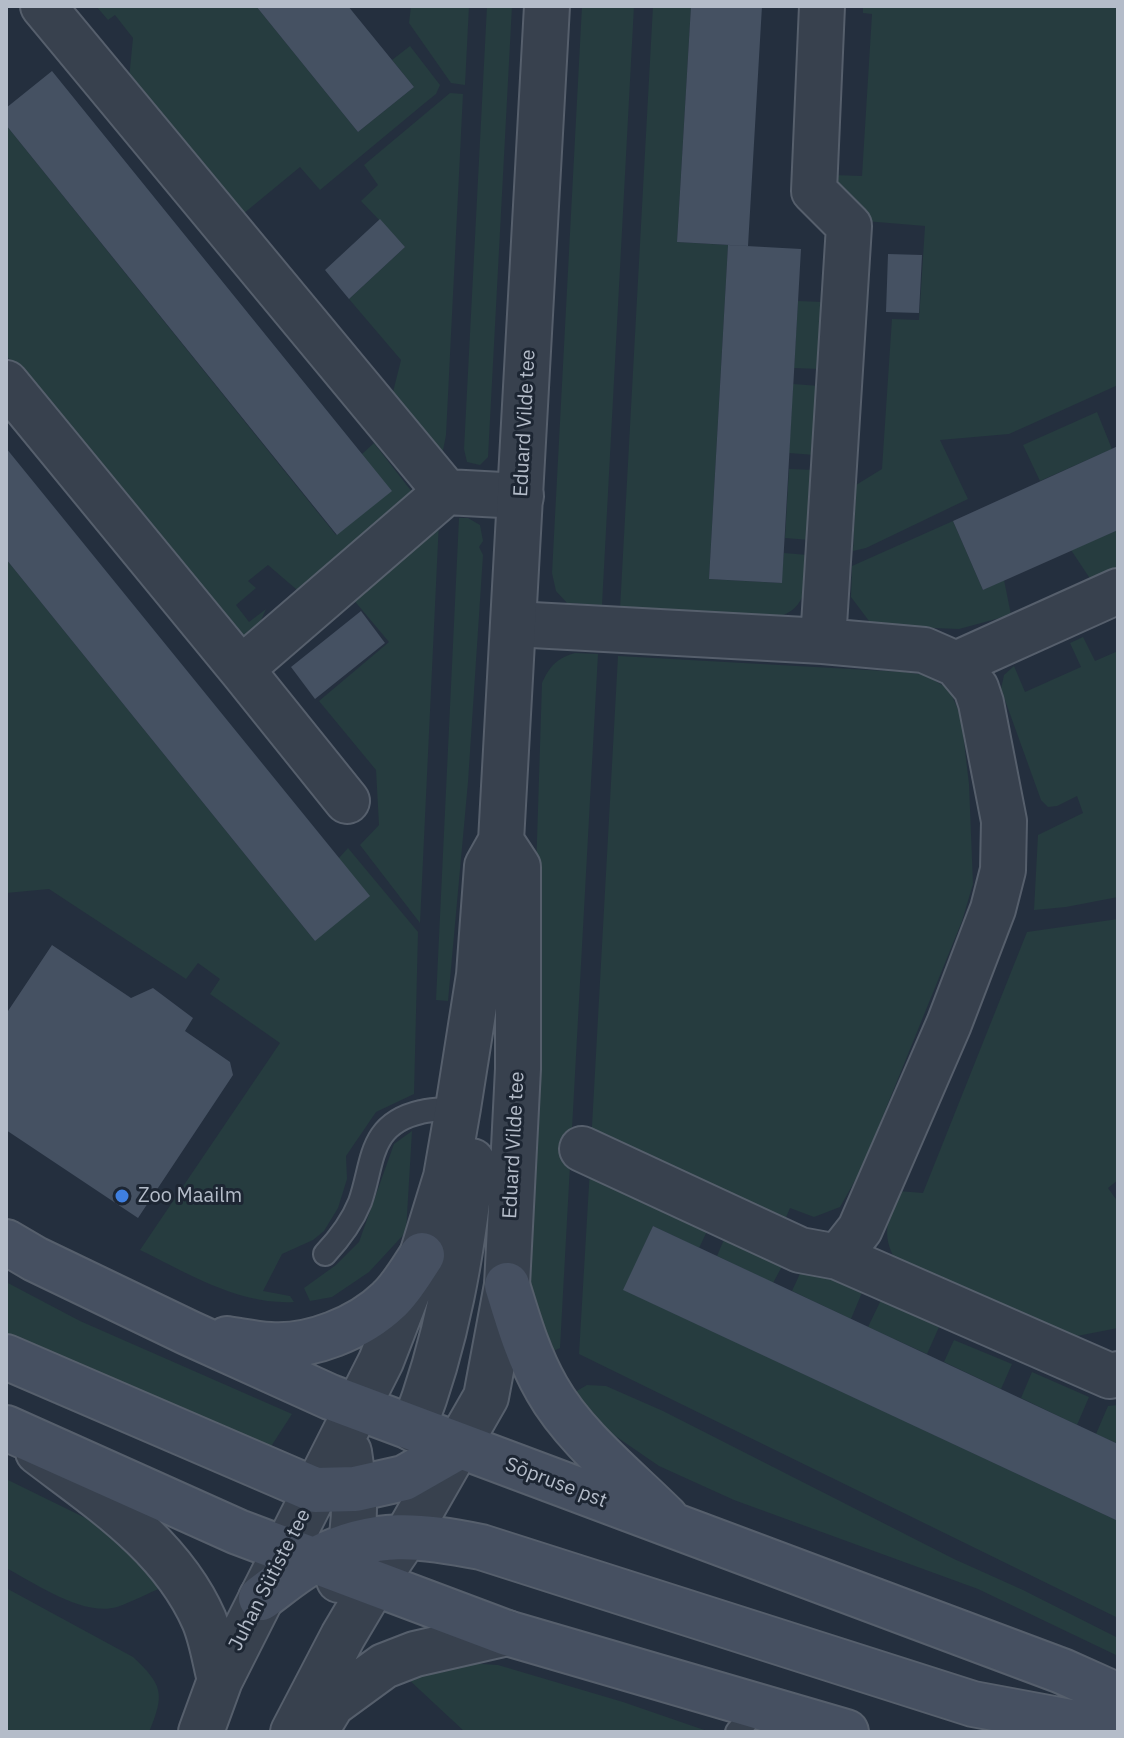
<!DOCTYPE html>
<meta charset="utf-8">
<style>
body{margin:0}
#map{position:relative;width:1124px;height:1738px;overflow:hidden;background:#242f3e;font-family:"IBM Plex Sans",sans-serif}
canvas{display:block}
.frame{position:absolute;inset:0;border:8px solid #b4bcc9;pointer-events:none}
</style>
<div id="map">
<canvas width="1124" height="1738"></canvas>
<div class="frame"></div>
</div>
<script>
const ctx = document.querySelector('canvas').getContext('2d');
ctx.lineJoin = 'round';
function fillPath(path, color) {
  ctx.fillStyle = color;
  ctx.fill(path, 'evenodd');
}
function trace(path, color, width, dash) {
  ctx.strokeStyle = color;
  ctx.lineWidth = width;
  ctx.lineCap = dash ? 'butt' : 'round';
  ctx.setLineDash(dash || []);
  ctx.stroke(path);
}
function drawText(font, color, halo, rows, align = 'center') {
  ctx.font = font + ' "IBM Plex Sans",sans-serif';
  ctx.lineWidth = 6;
  ctx.setLineDash([]);
  ctx.textBaseline = 'middle';
  ctx.strokeStyle = halo;
  ctx.fillStyle = color;
  for (const [text, x, y, turn = 0] of rows) {
    ctx.save();
    ctx.translate(x, y);
    ctx.rotate((+turn || 0) * Math.PI / 180);
    ctx.textAlign = isNaN(turn) ? turn : align;
    if (halo) ctx.strokeText(text, 0, 0);
    ctx.fillText(text, 0, 0);
    ctx.restore();
  }
}
fillPath(new Path2D(`
 M96,6H256L358,132L414,87L392,60L410,46L440,85L436,94L426,102L320,190L300,167L243,214L129,79L133,38L115,15L108,20Z
 M411,6H469L465,85L451,83L409,23Z
 M487,6H512L488,457L480,465L467,462L464,449Z
 M582,6H634L602,605L567,603L556,591L552,573Z
 M653,6H691L677,242L728,245L709,579L781,583L784,553L808,555C807,587 807,613 769,619L620,609Z
 M863,6H1118V385L1009,434L940,440L968,499L866,548L853,551L856,485L882,469L892,319L919,320L925,226L865,221L842,205L833,175L862,176L872,14L863,13Z
 M450,93L463,94L446,435L441,460L391,400L401,360L349,299L405,247L361,201L378,185L364,165Z
 M6,125L336,535L362,454L374,443L419,501L303,595L268,565L248,581L256,588L236,605L249,622L266,609L255,634L244,639L6,355Z
 M798,301L823,302L819,369L794,368Z
 M793,384L820,386L815,455L789,453Z
 M1097,412L1112,449L1040,481L1023,445Z
 M789,469L815,470L810,540L785,538Z
 M459,518H468L480,525L483,541L479,547L483,555L468,782L448,1001L436,1000Z
 M439,521L420,923L360,845L379,825L376,770L319,701L389,642L347,592Z
 M953,521L983,590L1004,580L1011,615L959,629L883,626L869,621L851,597L852,566Z
 M1118,530V568L1091,580L1071,550Z
 M6,559L315,941L339,858L348,848L418,932L414,1094L376,1112L346,1156L347,1179L338,1208L324,1231L313,1240L282,1254L263,1291L290,1296L294,1302C239,1305 189,1274 140,1250L280,1043L210,994L220,979L198,963L186,979L49,889L6,893Z
 M1083,637L1095,661L1118,651V897L1066,907L1034,910L1038,835L1083,813L1077,796L1057,806L1048,807L1041,800L1001,689L1004,675L1014,666L1025,692L1081,667L1070,643Z
 M575,653L598,654L560,1348L551,1352L537,1313L524,1250L542,683C550,666 557,658 575,653Z
 M618,656L904,672L925,675L949,689L961,716L969,784L973,884L962,921L861,1170L840,1207L814,1217L790,1208L781,1229L591,1144Z
 M1118,919V1180L1108,1188L1118,1202V1328L1077,1336L1051,1333L896,1260C880,1236 889,1216 898,1191L923,1193L1027,932Z
 M412,1131L406,1232L369,1272L332,1297L310,1301L304,1288L336,1265L359,1242L394,1144Z
 M590,1168L711,1223L699,1248L653,1226L624,1290L1114,1519L1118,1511V1618L579,1354Z
 M728,1230L787,1257L773,1283L717,1256Z
 M804,1265L863,1290L851,1319L792,1291Z
 M6,1282L80,1321L292,1414L270,1448L6,1336Z
 M881,1300L939,1327L927,1354L868,1327Z
 M954,1340L1012,1364L1001,1389L944,1362Z
 M1032,1372L1089,1397L1077,1425L1021,1398Z
 M587,1385L606,1386L663,1411L954,1559L1023,1590L1118,1638V1656L978,1589L734,1500L659,1466L608,1431L575,1392Z
 M1118,1405V1444L1096,1434L1108,1406Z
 M6,1479L112,1531L163,1587C148,1593 132,1602 117,1607C83,1617 35,1583 6,1568Z
 M6,1588L133,1657C163,1685 165,1694 149,1732H6Z
 M466,1663L498,1665L623,1702L710,1732H465L406,1677Z`), '#263c3f');
fillPath(new Path2D(`
 M256,6H348L414,87L358,132Z
 M691,6H762L748,246L677,242Z
 M52,71L392,491L337,535L6,125V108Z
 M380,219L405,247L349,299L325,270Z
 M728,245L801,249L782,583L709,579Z
 M888,254L922,255L919,313L886,312Z
 M1118,446V530L983,590L953,521Z
 M6,448L370,896L315,941L6,559Z
 M361,611L385,643L315,699L291,667Z
 M52,945L131,998L153,988L193,1018L185,1031L230,1062L233,1075L138,1218L6,1130V1014Z
 M653,1226L1118,1444V1521L623,1290Z`), '#455162');
const service = new Path2D(`
 M325,1254C340,1238 352,1222 360,1202C374,1162 368,1124 421,1112C432,1109 446,1109 458,1108
 M737,1732L758,1708`);
const minor = new Path2D(`
 M43,6L446,492
 M822,6L814,191L849,226L823,641
 M6,383L241,669L446,492L521,496
 M514,624L823,641L924,650L956,664L976,688L981,703L1004,821L1003,870L993,909L949,1024L860,1229L838,1257L1110,1376L1118,1374
 M956,664L1118,591
 M241,669L347,801
 M582,1149L800,1250L838,1257`);
const tertiary = new Path2D(`
 M413,1429C447,1342 462,1253 472,1161
 M38,1452C101,1500 171,1545 204,1620C212,1639 215,1661 220,1680
 M339,1580C358,1539 356,1495 349,1452
 M201,1732L220,1680L381,1361L422,1255L446,1177L458,1108L479,975L487,866L501,841L547,6
 M293,1732L343,1636L375,1582L407,1535L486,1397L507,1285L518,1069V867L501,841
 M315,1732L332,1704L384,1666L415,1654L507,1633`);
const secondary = new Path2D(`
 M6,1242L35,1259L189,1333L330,1397L1062,1671L1118,1696
 M507,1285C518,1321 528,1356 547,1389C574,1437 627,1479 666,1518
 M227,1339C241,1341 255,1344 270,1345C310,1348 360,1328 389,1300C402,1288 412,1270 422,1255
 M6,1357L315,1490L355,1489L404,1478L460,1446
 M6,1428L238,1532L507,1633L846,1732
 M261,1598C279,1585 297,1569 317,1559C375,1529 420,1535 481,1547L973,1704L1118,1731`);
trace(service, '#565f6c', 26);
trace(minor, '#565f6c', 48);
trace(tertiary, '#565f6c', 48);
trace(secondary, '#565f6c', 48);
trace(service, '#38414e', 22);
trace(minor, '#38414e', 44);
trace(tertiary, '#38414e', 44);
trace(secondary, '#465061', 44);
for (const [x, y, r, color] of [
 [122,1196,8,"#3f7fe0"]
]) {
  const dot = new Path2D();
  dot.arc(x, y, r, 0, 2 * Math.PI);
  ctx.fillStyle = color;
  ctx.fill(dot);
  trace(dot, '#1d2633', 3);
}
drawText('20px', '#b4bcc9', '#1d2633', [
 ["Eduard Vilde tee",525,423,-87],
 ["Eduard Vilde tee",514,1145,-87],
 ["Sõpruse pst",556,1483,21],
 ["Juhan Sütiste tee",270,1580,-63]
]);
drawText('20px', '#b4bcc9', '#1d2633', [
 ["Zoo Maailm",138,1196]
], 'left');
</script>
